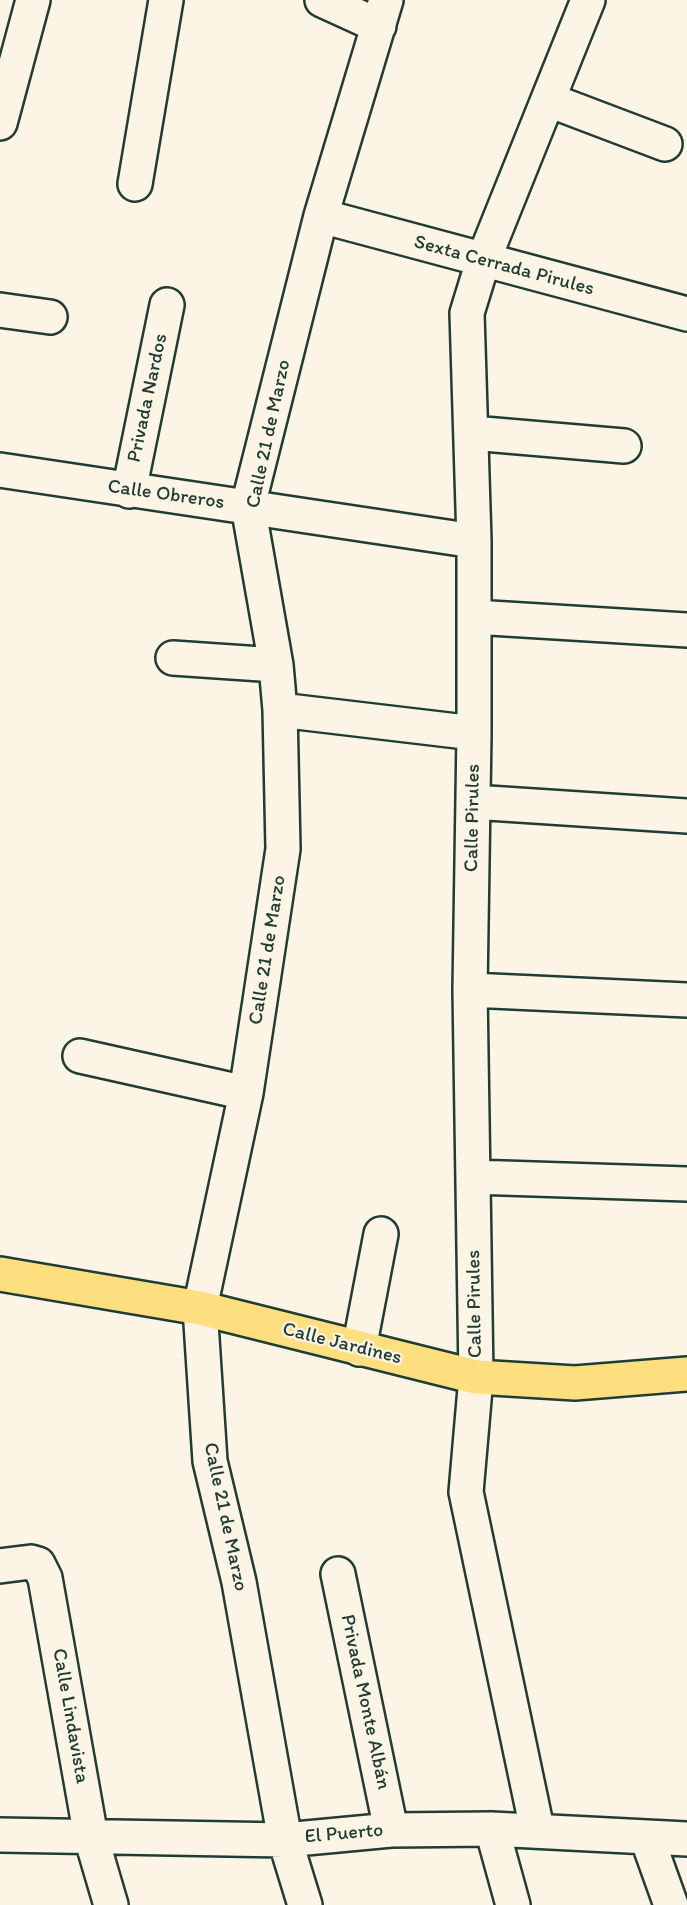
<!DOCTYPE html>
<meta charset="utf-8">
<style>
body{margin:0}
canvas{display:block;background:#fcf5e5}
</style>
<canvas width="687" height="1905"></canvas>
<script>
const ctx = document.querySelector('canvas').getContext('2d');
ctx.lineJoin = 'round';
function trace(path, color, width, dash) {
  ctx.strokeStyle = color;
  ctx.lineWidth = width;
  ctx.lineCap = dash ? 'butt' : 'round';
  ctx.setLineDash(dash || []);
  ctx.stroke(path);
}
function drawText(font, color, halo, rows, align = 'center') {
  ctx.font = font + ' Itim,sans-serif';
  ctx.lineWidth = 4.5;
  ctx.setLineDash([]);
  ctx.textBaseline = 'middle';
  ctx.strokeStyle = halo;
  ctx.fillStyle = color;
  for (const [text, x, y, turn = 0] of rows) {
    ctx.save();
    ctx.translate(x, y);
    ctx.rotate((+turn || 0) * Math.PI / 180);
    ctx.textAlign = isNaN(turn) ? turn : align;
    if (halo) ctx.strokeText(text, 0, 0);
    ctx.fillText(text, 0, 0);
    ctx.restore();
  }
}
const minor = new Path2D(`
 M322,0L379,26
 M549,100L665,144
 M0,123L33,0
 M135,184L166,0
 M321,216L687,314
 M0,310L50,317
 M472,433L624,446
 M0,470L474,541
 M129,491L167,305
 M474,617L687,630
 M173,658L276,665
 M280,710L474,733
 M473,802L687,816
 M470,990L687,1000
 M80,1056L246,1093
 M473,1177L687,1184
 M359,1349L381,1234
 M0,1566L31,1562L38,1564L45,1578L91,1837L111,1905
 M338,1574L391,1830
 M492,1829L513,1905
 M537,1829L466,1492L476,1377L470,990L474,733V541L467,313L483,261L588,0
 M0,1835L285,1840L391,1830L492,1829L687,1839
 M647,1838L671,1905
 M305,1905L285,1840L239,1582L210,1461L200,1308L246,1093L283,849L280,710L276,665L248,506L321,216L386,0`);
const major = new Path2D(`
 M0,1274L200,1308L476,1377L575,1383L687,1374`);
trace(minor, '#1f3d34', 38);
trace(major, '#1f3d34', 38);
trace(minor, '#fcf5e5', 33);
trace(major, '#fedf80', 33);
drawText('20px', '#1f3d34', '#fcf5e5', [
 ["Sexta Cerrada Pirules",504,266,15],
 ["Privada Nardos",148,398,-78],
 ["Calle 21 de Marzo",269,434,-78],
 ["Calle Obreros",166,495,8],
 ["Calle Pirules",473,818,-89],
 ["Calle 21 de Marzo",268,950,-81],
 ["Calle Pirules",475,1304,-91],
 ["Calle Jardines",342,1344,14],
 ["Calle 21 de Marzo",225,1517,78],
 ["Privada Monte Albán",365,1702,78],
 ["Calle Lindavista",70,1716,80],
 ["El Puerto",344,1834,-5]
]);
</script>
